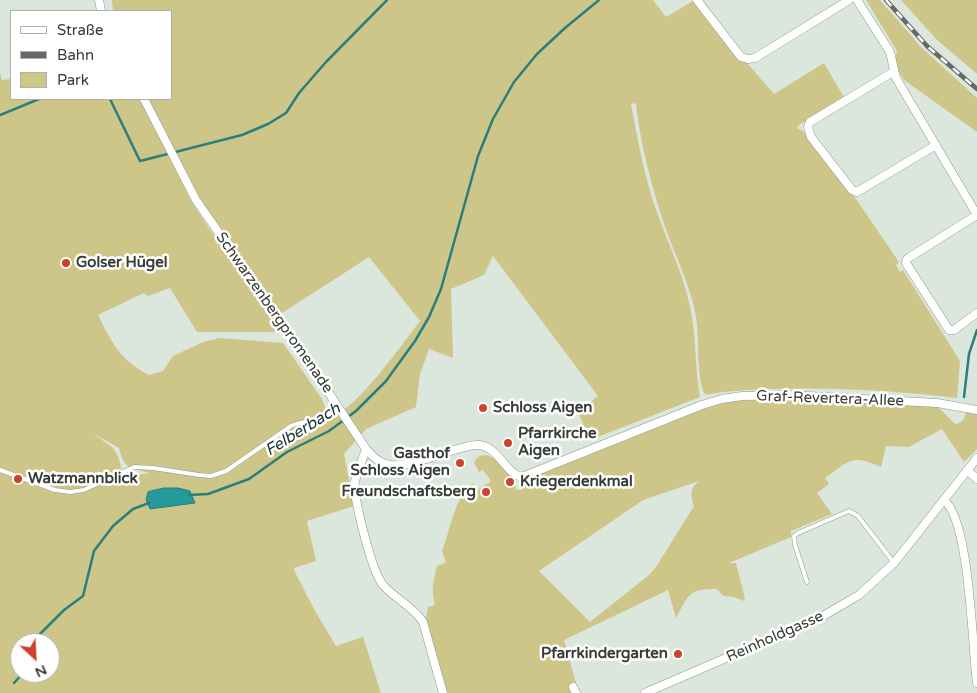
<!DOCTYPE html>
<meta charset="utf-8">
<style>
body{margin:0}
#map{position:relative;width:977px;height:693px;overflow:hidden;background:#dbe7dc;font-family:"Varela Round",sans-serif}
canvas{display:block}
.legend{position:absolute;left:10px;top:10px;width:162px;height:90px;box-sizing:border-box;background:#fff;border:1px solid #afb1af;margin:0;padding:6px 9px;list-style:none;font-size:15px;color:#363b36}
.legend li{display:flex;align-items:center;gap:10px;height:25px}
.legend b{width:25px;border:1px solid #afb1af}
.north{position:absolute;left:10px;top:633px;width:50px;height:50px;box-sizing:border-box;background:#fff;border:1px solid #afb1af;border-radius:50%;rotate:155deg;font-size:14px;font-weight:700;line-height:20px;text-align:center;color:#363b36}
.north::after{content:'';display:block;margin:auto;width:18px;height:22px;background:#ce422b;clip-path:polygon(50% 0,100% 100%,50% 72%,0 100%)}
</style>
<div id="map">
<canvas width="977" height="693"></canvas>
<ul class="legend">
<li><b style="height:6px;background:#fff"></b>Straße</li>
<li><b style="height:6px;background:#646b65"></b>Bahn</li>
<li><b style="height:14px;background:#cec689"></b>Park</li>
</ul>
<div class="north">N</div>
</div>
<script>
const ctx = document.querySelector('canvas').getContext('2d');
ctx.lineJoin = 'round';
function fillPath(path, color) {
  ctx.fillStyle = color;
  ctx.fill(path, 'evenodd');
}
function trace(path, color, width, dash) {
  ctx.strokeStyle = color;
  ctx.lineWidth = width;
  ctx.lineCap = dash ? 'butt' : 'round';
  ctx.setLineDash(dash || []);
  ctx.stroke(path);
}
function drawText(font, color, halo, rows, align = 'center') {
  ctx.font = font + ' "Varela Round",sans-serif';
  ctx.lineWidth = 5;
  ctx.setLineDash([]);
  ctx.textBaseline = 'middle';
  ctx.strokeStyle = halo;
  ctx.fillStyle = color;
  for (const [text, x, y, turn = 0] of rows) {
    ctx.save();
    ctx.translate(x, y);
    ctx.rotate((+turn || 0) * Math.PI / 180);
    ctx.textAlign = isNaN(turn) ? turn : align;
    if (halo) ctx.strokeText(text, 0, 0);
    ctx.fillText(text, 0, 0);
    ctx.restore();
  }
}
fillPath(new Path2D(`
 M112,0H653L666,17L693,1L774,94L824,63L844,97L799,125L797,128L803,131L844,186L856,199L899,262L896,265L900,272L903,270L960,361L957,398C897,391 836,387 776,389C752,390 729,390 706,395L704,393C695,370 701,334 694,307C688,282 677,259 668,235C654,196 640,144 636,103L631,104C638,141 644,177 657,212C667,241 681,269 688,298C697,331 694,364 700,397L590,440L578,412L598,396L493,256L484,275L451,289L453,358L429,349L420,374L416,407L366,429L344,454L354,506L307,521L316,561L294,568V570L315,611L336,646L363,637L381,693H0V73L2,80L11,79V99H171V11H113ZM179,159L200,201L279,315L369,257L420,321C399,348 360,405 330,419L322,399L283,343L220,338L203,342L173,356L163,371L149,375C120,360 112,343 98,315L144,293L148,296L170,288L197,332H283L217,240L191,201L171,161ZM94,434L119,448C125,471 130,467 149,473L124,477L118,456L113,448ZM20,643H50V673H20Z
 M866,0H880L922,48L977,98V132L904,80L896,67L895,58L897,51Z
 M901,0H977V74L936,39Z
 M760,399L894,403L938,407L955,424C962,423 965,420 966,412L977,414V449L964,462L942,429L909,447L886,446L881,467C850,454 851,460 825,478L829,484L817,493L832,514L791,531V537L729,563H736L745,598L743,601L734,597L723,596L717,589C687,589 689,595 676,618L668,590L564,640L578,690L573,693H447L426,619L428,607L435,605C431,588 433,583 437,566L446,563L442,551C451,529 453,500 473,483L478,490L491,481L483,470L479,472L474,463C483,443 504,465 510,476C513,481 514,486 517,490H521L527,478L702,409L724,402ZM699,481C690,488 690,495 694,506L656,567L649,575L590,622L539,571L643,500Z`), '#cec689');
const water = new Path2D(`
 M164,488H178L190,491L195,503L150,509L146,500L148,492Z`);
fillPath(water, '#259a9a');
trace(water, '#2a7e7c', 1);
trace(new Path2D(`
 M110,99L140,161L242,135L268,124L286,113L299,93L326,62L387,0
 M0,115L39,99
 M964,397L969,354L977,330
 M189,495L208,494L249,479L287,452L329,431L356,411L386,381L415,341L429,317L441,289L478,156L493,119L514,82L537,54L565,28L599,0
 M37,643L39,635L64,610L83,596L94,551L113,526L133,509L149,503
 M14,683L23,673`), '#2a7e7c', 2.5);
const lane = new Path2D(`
 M0,470L55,490L70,492L84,490L134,467L153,468L199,475L211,476L226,471L291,426C306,419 327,421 340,410
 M807,582L795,545L794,536L798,533L849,511L858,516L894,563`);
const street = new Path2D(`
 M99,0L101,11
 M697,0L741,57L748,59L755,58L849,0
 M857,0L890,52L896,78L977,215
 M893,72L810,122L808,127L811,137L852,190L857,192L936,145
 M144,99L196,200L291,336L366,449C371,455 376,460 383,463C400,471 436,455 454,450C462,448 471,444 480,445C499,448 505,473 522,477L702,405L722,399L742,396L789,395L937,403L977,410
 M977,215L910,257L907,259L906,263L949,330H954L977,313
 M366,449L356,477L354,487C357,508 371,570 383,585C395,599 413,606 423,622L443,693
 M967,470L977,479
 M944,500C970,521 972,646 977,683
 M573,687L576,693
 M645,693L823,616L859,595L894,563L977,458`);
trace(lane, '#8d988e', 5);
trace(street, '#8d988e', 9);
trace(lane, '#fff', 4);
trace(street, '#fff', 8);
const rail = new Path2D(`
 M886,0L927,46L977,89`);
trace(rail, '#646b65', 4.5);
trace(rail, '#fff', 2.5, [8]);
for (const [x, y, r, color] of [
 [66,263,5,"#ce422b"],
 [483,408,5,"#ce422b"],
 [508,443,5,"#ce422b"],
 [460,463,5,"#ce422b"],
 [18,479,5,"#ce422b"],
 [510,482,5,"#ce422b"],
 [486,492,5,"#ce422b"],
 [678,654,5,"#ce422b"]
]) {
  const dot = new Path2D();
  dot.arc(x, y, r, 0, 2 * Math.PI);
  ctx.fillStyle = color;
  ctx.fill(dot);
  trace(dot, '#fff', 2);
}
drawText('bold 15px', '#363b36', '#fff', [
 ["Golser Hügel",76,263],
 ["Schloss Aigen",493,408],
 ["Pfarrkirche",518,434],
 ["Aigen",518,451],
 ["Gasthof",450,454,"right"],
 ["Schloss Aigen",450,471,"right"],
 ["Watzmannblick",28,479],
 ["Kriegerdenkmal",520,482],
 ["Freundschaftsberg",476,492,"right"],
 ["Pfarrkindergarten",668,654,"right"]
], 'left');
drawText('15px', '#363b36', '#fff', [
 ["Schwarzenbergpromenade",274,313,55],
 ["Graf-Revertera-Allee",830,399,2],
 ["Reinholdgasse",775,637,-24]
]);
drawText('italic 16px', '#172f2f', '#fff', [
 ["Felberbach",303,430,-32]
]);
</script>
